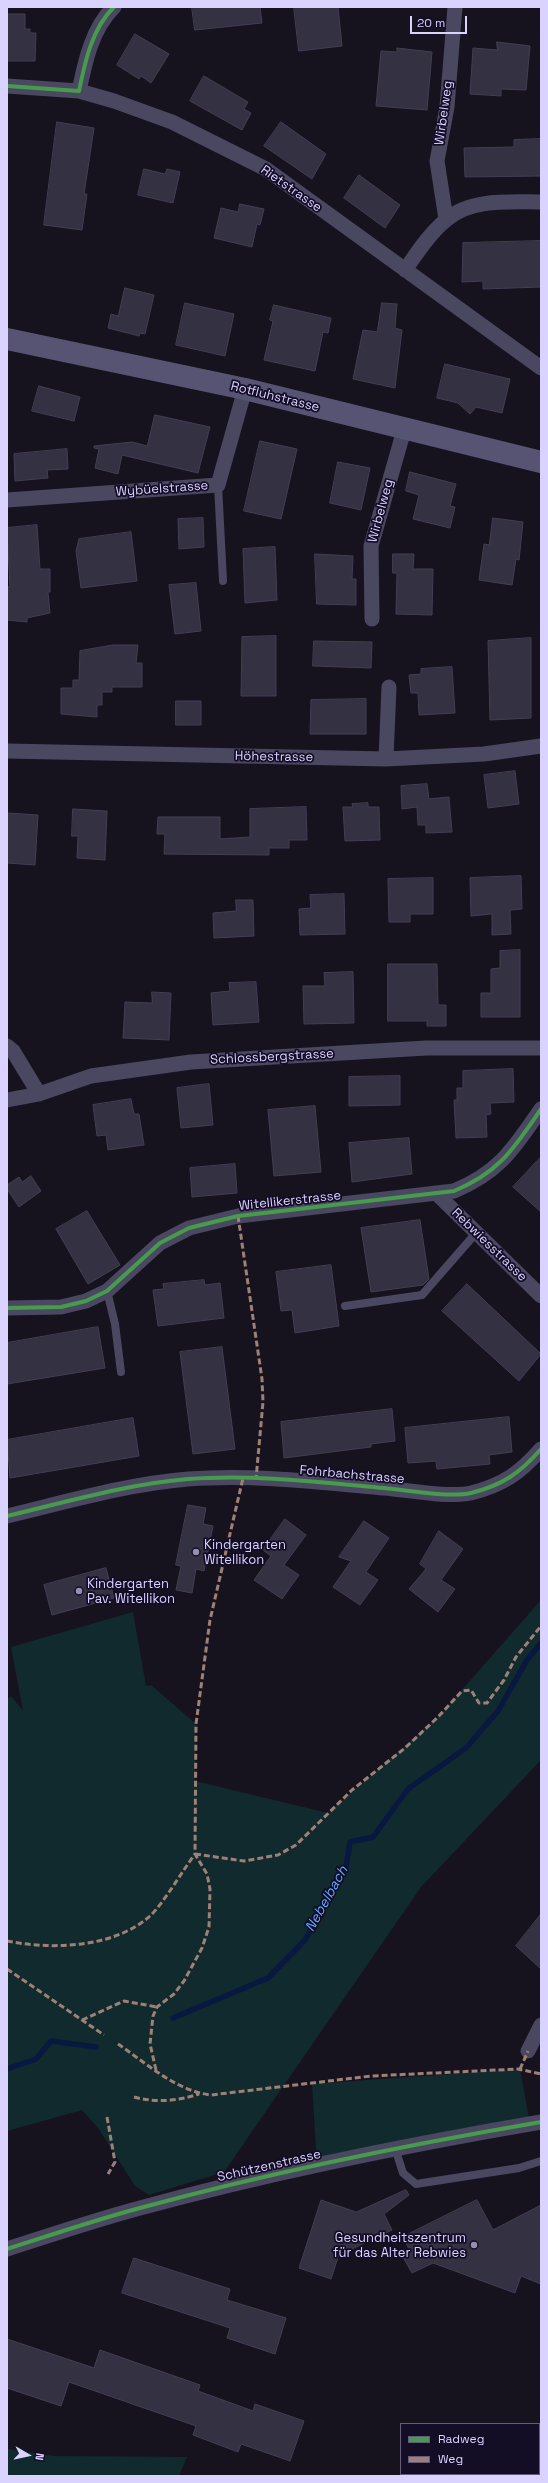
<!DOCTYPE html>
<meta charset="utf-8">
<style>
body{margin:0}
#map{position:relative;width:548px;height:2483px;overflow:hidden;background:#16131f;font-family:"Space Grotesk",sans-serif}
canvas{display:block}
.frame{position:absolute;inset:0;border:8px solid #dad2ff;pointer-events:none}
.legend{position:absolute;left:400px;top:2423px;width:140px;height:52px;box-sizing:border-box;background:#130d25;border:1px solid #635c7c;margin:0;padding:5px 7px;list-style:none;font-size:12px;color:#dad2ff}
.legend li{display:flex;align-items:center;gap:8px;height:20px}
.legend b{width:20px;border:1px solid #635c7c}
.north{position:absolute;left:8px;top:2435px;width:40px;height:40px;-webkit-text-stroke:3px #130d25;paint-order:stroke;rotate:99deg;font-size:11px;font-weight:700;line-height:16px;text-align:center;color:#dad2ff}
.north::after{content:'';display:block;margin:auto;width:14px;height:18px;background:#dad2ff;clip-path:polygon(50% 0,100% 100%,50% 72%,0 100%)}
.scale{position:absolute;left:410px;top:16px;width:57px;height:18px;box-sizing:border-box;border:2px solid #dad2ff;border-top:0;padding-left:5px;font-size:12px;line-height:14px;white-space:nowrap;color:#dad2ff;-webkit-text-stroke:3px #130d25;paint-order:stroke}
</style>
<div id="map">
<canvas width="548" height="2483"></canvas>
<div class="frame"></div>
<ul class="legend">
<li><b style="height:5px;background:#469c4c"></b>Radweg</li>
<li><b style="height:5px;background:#9e8076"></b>Weg</li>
</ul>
<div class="north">N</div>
<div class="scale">20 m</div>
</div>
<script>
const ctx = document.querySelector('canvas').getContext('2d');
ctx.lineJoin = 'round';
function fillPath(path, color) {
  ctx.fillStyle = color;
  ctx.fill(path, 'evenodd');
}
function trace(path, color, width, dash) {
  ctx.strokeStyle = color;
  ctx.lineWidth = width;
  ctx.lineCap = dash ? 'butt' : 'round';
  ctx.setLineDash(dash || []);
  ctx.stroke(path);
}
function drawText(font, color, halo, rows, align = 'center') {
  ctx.font = font + ' "Space Grotesk",sans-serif';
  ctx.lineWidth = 3.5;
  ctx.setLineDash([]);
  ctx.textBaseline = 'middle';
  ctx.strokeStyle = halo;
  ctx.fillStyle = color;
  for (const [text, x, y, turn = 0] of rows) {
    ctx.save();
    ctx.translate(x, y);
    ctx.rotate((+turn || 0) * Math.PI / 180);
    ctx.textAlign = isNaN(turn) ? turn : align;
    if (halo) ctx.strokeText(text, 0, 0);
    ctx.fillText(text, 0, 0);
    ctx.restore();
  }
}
fillPath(new Path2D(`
 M541,1600V1760L421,1887L224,2172L149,2195L135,2186L98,2128L82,2110L7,2131V1698L12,1697L23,1711L11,1647L133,1612L146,1686L151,1685L196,1724L195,1781L328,1813L438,1717Z
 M518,2069H520L530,2124L317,2164L312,2084Z
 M7,2449L54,2456L187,2457L179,2476H7Z`), '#112a2d');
trace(new Path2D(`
 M173,2018L268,1978L305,1940L346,1867L350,1842L373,1837L408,1789L466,1748L498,1711L527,1660L541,1643
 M7,2069L36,2059L51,2041L96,2047`), '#091841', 5.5);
const building = new Path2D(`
 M192,7H260L262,23L195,30Z
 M294,7H338L342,46L299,51Z
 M7,14H25V29H30V33H36L35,61H7Z
 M135,34L169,54L151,83L141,76L139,79L117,65Z
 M497,42L530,46L526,90L501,89V96L470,94L473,48L497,50Z
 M397,48L432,52L427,110L376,106L381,51L397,52Z
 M204,76L248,102L244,109L251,113L242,130L190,101Z
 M57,122L94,128L84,194H87L82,230L44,225Z
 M281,122L326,154L312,179L264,146Z
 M541,139V176L465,177L464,148L514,147V140Z
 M144,169L165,174L167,169L180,172L173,203L138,195Z
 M359,175L400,205L385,228L344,198Z
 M240,204L264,209L260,225L257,224L252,247L214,238L221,208L238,212Z
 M541,241V287L483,289V281L462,282L463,243Z
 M125,288L154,295L145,334L140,333L139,336L108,328L111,314L118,316Z
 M185,303L234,314L225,356L176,345Z
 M382,303L397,304L395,328L402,330L395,388L353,379L363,330L377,332Z
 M274,305L331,318L328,333L323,332L315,371L264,360L273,321L270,320Z
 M445,364L510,379L502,413L476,407L470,414L458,403L437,398Z
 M39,386L80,397L74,421L32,411Z
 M155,415L210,427L198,473L122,455L118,474L95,468L99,449L94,448V446L132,442L147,446Z
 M260,441L297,449L281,519L244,511Z
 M67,449L68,469L47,470L48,478L15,481L14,454Z
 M338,462L370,468L361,510L330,503Z
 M410,472L456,484L450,506L455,507L450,528L413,519L419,495L406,491Z
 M203,518L204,547L179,549L178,519Z
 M493,518L523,522L519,560L516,559L512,585L479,580L484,544L489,545Z
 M37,525L40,569H50V592H48L50,613L27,618V622L7,620V587H10L7,528Z
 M131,532L137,581L81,588L76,551L79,539Z
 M275,547L277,600L245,603L243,549Z
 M315,554L353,556L352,579H356V605L317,604Z
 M393,554H414L413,569H433L432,615L396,614L397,573H393Z
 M196,583L201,631L175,634L169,585Z
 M276,636V696H241L242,637Z
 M531,638V718L490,720L488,641Z
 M314,641L372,642L371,668L313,666Z
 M113,645H138L136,663H142V687H112V692H102V705H97V717L61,714V688H73V680H79L80,651Z
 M452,667L455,713L419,715L418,693H411L409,675L421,674V669Z
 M366,699V734H310L311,700Z
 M176,701H201V725H176Z
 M515,771L519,804L488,808L484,775Z
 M427,784L429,799L449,797L452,832L426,833V825H418L417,807L402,809L401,786Z
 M368,803V807H379L380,840L345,841L343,807H353L352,804Z
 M306,807L307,840H289V848H269V855L164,854L165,834H157L158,817H220V839L250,837V809Z
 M73,809L107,811L105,860L77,858L78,836H72Z
 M7,813L38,815L35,865L7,863Z
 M521,876L522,909L510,910L511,934L492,935V914L471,916L470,878Z
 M433,878V914H410V922H389L388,879Z
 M344,894L345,934L300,935L299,909L311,908L310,895Z
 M236,900H253L254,936L214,938L213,913L236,911Z
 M520,950V1017H481V993H491V969L500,968V951Z
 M388,964H437L438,1005H446V1026H427V1021H388Z
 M353,972L354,1023L304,1024L303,986H325L324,973Z
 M256,982L259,1022L213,1025L211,993L230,991L229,983Z
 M152,992L171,993L169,1040L123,1038L125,1002L152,1003Z
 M513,1069L514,1102L490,1103L491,1114L486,1115L487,1137L456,1138L454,1100H457V1088H463V1071Z
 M400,1076V1105L349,1106V1077Z
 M209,1084L213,1125L181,1128L177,1088Z
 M131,1099L134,1114H139L144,1145L108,1150L106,1135L97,1136L93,1105Z
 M315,1106L321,1172L274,1176L268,1110Z
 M409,1138L412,1174L352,1182L349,1143Z
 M541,1157V1212L513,1187Z
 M235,1164L237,1193L192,1197L190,1168Z
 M31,1176L41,1191L19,1207L7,1189V1185L19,1177L22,1182Z
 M87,1211L120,1265L88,1284L56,1229Z
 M420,1220L429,1279L423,1285L371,1292L361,1228Z
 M331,1265L339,1326L295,1333L292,1310L281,1311L276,1272Z
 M204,1280L205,1285L220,1283L224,1318L158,1326L153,1290L164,1289L163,1284Z
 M467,1284L541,1354L519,1381L442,1311Z
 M98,1327L105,1368L7,1384V1343Z
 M222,1347L235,1449L193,1454L180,1352Z
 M392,1409L395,1441L371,1444V1447L284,1458L281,1422Z
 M509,1417L512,1452L489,1455L490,1464L437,1469L436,1461L408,1463L405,1428Z
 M133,1418L139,1456L10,1478L7,1440Z
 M188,1505L206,1508L203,1524L213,1526L204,1571L196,1569L192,1593L176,1590L181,1566L176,1565Z
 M285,1519L306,1535L284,1565L299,1575L282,1599L254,1580L271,1556L263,1550Z
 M364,1521L389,1538L366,1572L378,1580L360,1605L333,1587L351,1561L339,1557Z
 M439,1531L463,1549L441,1580L455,1589L438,1612L409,1589L426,1569L420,1564Z
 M106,1568L114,1598L52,1615L44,1585Z
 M541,1914V1969L516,1946Z
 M406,2190L409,2195L384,2214L392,2230L350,2250L341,2248L331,2279L299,2268L321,2200L356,2212Z
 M477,2200L493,2230L541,2205V2284L521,2276L515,2293L433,2263L412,2273L403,2257L411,2253L403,2237Z
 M134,2258L230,2289L227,2300L286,2318L275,2354L227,2338L230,2328L122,2293Z
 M7,2339L94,2368L100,2350L200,2385L198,2391L253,2411L255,2404L304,2421L290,2461L241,2444L238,2452L193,2435L196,2426L69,2382L61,2406L7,2388Z`);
fillPath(building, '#343142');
trace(building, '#433e54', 1);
trace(new Path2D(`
 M218,485L223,581
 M107,1291L115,1324L121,1372
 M345,1306L422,1295L476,1233
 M395,2148L403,2173L416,2184L519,2168L541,2161`), '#4a4760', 8);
trace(new Path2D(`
 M7,86L79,91L114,101L172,122L266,169L541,368
 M79,91C85,62 92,28 114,7
 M446,219L437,161L447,107L455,7
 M405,270C417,253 429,234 446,220C470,198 511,202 541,202
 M7,500L218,485L245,389
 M372,619L371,546L404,430
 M7,751L386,759L484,754L541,746
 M386,759L389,687
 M7,1046L13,1051L39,1094
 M7,1100L39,1094L91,1076L191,1062L426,1048H541
 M438,1195L541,1296
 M7,1308L61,1307L86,1301L107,1291L160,1243L189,1228L238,1216L454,1191C500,1172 514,1148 541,1109
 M7,1516C66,1502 127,1484 188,1479C252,1474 319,1482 384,1488C409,1490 447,1498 471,1493C503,1485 520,1473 541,1449
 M528,2051L541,2025
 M7,2249C51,2235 95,2220 140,2208C272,2172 406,2145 541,2122`), '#4a4760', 15);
trace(new Path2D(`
 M7,339L245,389L541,462`), '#575473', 22);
trace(new Path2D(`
 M238,1216L262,1379L263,1402L256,1479
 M195,1854L244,1861L278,1855L296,1845L352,1790L405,1748L438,1717L462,1691L471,1690L479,1703H487L504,1680L516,1657L541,1626
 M7,1941C52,1950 114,1948 150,1916C163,1904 183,1870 195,1854
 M7,1969L104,2035
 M82,2020L124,2001L157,2007
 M118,2044C146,2063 176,2091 211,2095L371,2076L518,2069L541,2074
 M520,2069L528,2051
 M156,2070L150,2044L153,2016L157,2007L174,1994L184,1981L202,1948L209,1927L210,1889L207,1874L195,1854L196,1724L210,1620L243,1478
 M134,2097C156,2103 178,2101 199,2094
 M107,2117L115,2162L108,2174`), '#9e8076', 3, [6, 3]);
trace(new Path2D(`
 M7,86L79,91C85,62 92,28 114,7
 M7,1308L61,1307L86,1301L107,1291L160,1243L189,1228L238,1216L454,1191C500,1172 514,1148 541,1109
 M7,1516C66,1502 127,1484 188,1479C252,1474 319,1482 384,1488C409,1490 447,1498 471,1493C503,1485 520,1473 541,1449
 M7,2249C51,2235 95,2220 140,2208C272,2172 406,2145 541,2122`), '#469c4c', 4);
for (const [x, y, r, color] of [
 [196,1552,4,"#958fb1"],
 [79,1591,4,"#958fb1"],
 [474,2245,4,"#958fb1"]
]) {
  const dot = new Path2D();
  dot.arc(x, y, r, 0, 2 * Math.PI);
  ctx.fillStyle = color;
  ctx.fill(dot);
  trace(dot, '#130d25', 1.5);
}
drawText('13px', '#dad2ff', '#130d25', [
 ["Wirbelweg",444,113,-82],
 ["Rietstrasse",291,189,35],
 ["Rotfluhstrasse",275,397,14],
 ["Wybüelstrasse",162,489,-4],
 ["Wirbelweg",381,511,-75],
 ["Höhestrasse",274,757,1],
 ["Schlossbergstrasse",272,1057,-3],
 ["Witellikerstrasse",290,1201,-6],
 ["Rebwiesstrasse",489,1245,44],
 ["Fohrbachstrasse",352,1475,5],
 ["Schützenstrasse",269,2166,-13]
]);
drawText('13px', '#dad2ff', '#130d25', [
 ["Kindergarten",204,1545],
 ["Witellikon",204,1560],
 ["Kindergarten",87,1584],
 ["Pav. Witellikon",87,1599],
 ["Gesundheitszentrum",466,2238,"right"],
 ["für das Alter Rebwies",466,2253,"right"]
], 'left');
drawText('italic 14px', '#60a9ff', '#130d25', [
 ["Nebelbach",327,1899,-61]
]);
</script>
